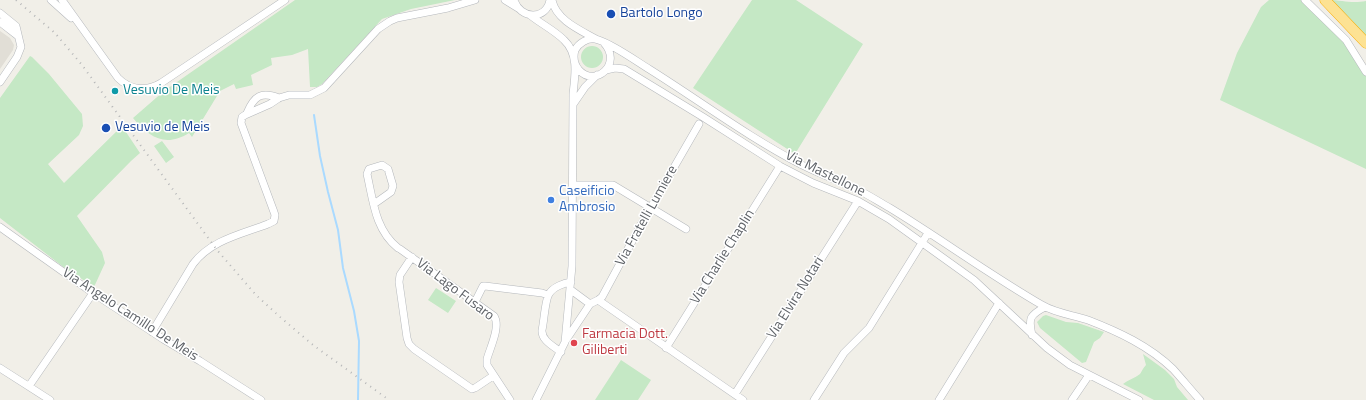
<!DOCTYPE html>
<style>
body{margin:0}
canvas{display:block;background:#f1efe8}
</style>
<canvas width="1366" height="400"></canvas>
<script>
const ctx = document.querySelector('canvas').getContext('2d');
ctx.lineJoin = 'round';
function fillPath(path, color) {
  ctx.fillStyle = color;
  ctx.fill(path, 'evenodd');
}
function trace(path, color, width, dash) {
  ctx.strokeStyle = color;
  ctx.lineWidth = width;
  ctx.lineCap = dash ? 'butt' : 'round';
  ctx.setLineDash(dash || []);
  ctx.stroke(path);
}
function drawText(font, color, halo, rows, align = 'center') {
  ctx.font = font + ' "Titillium Web",sans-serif';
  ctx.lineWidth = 3;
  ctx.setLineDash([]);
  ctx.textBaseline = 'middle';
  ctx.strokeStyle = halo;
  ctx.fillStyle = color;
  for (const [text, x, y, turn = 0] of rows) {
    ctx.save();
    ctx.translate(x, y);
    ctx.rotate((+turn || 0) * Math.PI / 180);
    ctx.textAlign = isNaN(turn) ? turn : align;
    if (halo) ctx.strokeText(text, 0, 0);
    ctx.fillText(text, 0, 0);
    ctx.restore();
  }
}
fillPath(new Path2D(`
 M0,31L10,38L14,45L13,50L0,69Z`), '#e1ded6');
fillPath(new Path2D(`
 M295,0H455L411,9L382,19L322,84L317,87H310L308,49L292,55L271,58L272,65L251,75L253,85L236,89L234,84L220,91L192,137L189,133C165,148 149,137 133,118L164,91Z
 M752,0H796L863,44L795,154L693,88Z
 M1269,0H1302L1347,43L1358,65L1366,76V169L1220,100L1237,53L1261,7Z
 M1328,0C1343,0 1351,4 1366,1V39Z
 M581 57a11 11 0 1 1 22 0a11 11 0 1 1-22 0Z
 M30,56L32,57L49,74L82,114L83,126L79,135L48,164L64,183L122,126L140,153L131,161L77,216L102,252L105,263L94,287L62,266L0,218V98Z
 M162,141L174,157L166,163L154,146Z
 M436,288L456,301L448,313L428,300Z
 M1046,315L1066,322L1078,323L1104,332L1100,338L1094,342L1086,362L1082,363L1040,328L1037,322L1043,316Z
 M1143,354L1165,370L1174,379L1177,387L1188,400H1154L1123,384C1128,380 1135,378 1140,374C1142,371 1143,368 1146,365Z
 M621,360L651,380L638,400H595Z`), '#c5e8c5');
trace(new Path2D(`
 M314,115L320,156L328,192L338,230L343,268L354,311L359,341L358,400`), '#aadaff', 2);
const minor = new Path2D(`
 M51,0L71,18
 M62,0L118,78C130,90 146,92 161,83L285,0
 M505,0L518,8
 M514,0C520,19 546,21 550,0
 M552,0C556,20 580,30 596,39
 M1305,0L1346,40L1366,72
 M0,13L16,26L21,47L17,57L0,82
 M530,15C541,24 554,30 564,40C579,54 575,76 573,94L572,266L565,342L536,400
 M0,22L18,36
 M604,43C623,64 595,88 579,70C574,64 573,57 575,50C579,43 587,38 595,39C608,41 636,61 649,69C700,101 748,137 802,165C820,174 839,181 858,190C869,195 879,202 890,208C941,239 990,275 1042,305C1055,313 1073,315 1088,320C1119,332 1149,346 1173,369C1182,379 1191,390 1200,400
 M606,70L615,68L624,69L703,117L780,166L813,183L858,201L889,219L974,280L1047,348L1070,365L1139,400
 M574,103L585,87L597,75
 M247,113C254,96 261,91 279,98
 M573,185H613L686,229
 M374,204L391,192L393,186L388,169L382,165L369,169L367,174C373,200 375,230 398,248
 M0,227L93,293L163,339L200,361L261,400
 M400,249L494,316C501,326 490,348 487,359V365L510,400
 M412,257L400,275L399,282L407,338L409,344L414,349L472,389L475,388L493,376
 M598,300L743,400
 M475,302L483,286H485L542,293L548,295
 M590,304L598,300L602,297L643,221L699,124
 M152,332L193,264C211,240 242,234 268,224L274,221L275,215L274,212L241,123L242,117L245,115L270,104L279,98L289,95H310L324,88L378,29L390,21L397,18L448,8L475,0
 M1032,335C1028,318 1030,315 1045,307
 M566,340L590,304L571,290
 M666,348L780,166
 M561,352C553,346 541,340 542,330C544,322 545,300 549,294C553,287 564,283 571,282
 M0,368L50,400
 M29,386L93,293
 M735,394L858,201
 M814,400L844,353L869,328L928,233
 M939,400L999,303
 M1072,400L1089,375`);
const highway = new Path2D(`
 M1325,0L1366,43`);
trace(minor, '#b5b8bc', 8);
trace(highway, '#f9ab00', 11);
trace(minor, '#fff', 7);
trace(highway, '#fde293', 10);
trace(new Path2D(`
 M16,0L55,33L82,65L217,250L256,295L280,317L313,345L389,400`), '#b6b7b8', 2, [1, 5]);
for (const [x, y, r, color] of [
 [611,14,5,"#1a4fb4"],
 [115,91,4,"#0f9aa8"],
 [106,128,5,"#1a4fb4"],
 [551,200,4,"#3f7fe0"],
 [574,343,4,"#e0444e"]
]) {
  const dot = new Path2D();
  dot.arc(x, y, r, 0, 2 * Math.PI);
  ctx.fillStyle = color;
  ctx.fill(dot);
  trace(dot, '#fff', 1.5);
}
drawText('14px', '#164399', '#fff', [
 ["Bartolo Longo",620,14],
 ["Vesuvio de Meis",115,128]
], 'left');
drawText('14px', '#0d838f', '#fff', [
 ["Vesuvio De Meis",123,91]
], 'left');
drawText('14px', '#5f6368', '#fff', [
 ["Via Mastellone",825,174,26],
 ["Via Fratelli Lumiere",647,216,-61],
 ["Via Charlie Chaplin",723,257,-58],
 ["Via Lago Fusaro",455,290,37],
 ["Via Elvira Notari",796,298,-58],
 ["Via Angelo Camillo De Meis",130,315,33]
]);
drawText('14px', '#366cbe', '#fff', [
 ["Caseificio",559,192],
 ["Ambrosio",559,208]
], 'left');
drawText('14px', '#be3a42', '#fff', [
 ["Farmacia Dott.",582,335],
 ["Giliberti",582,351]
], 'left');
</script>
